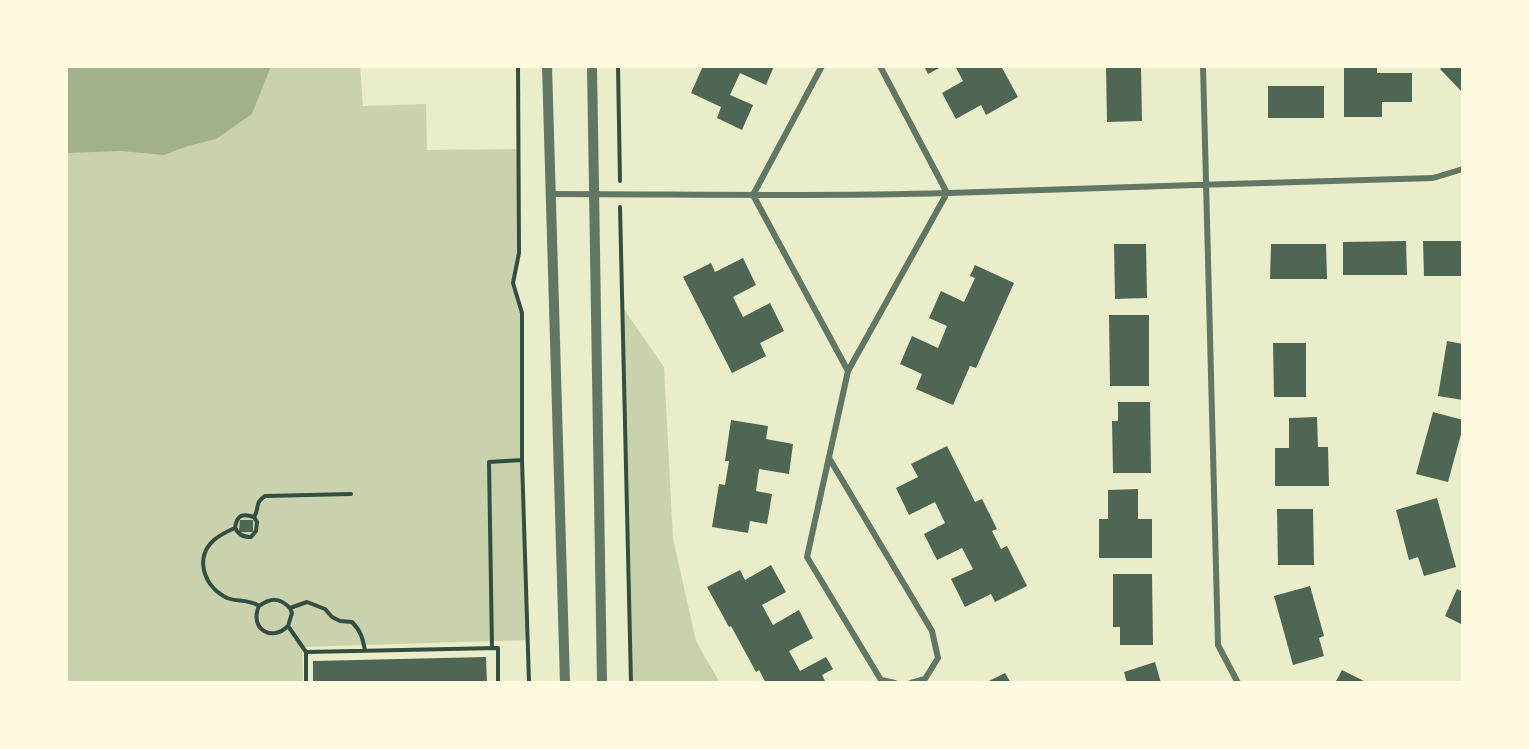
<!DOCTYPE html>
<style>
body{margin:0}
#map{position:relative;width:1529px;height:749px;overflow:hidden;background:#e9edc9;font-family:"DejaVu Sans",sans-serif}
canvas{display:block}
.frame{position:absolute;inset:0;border:68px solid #fefae0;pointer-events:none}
</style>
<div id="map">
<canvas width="1529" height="749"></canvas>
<div class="frame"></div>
</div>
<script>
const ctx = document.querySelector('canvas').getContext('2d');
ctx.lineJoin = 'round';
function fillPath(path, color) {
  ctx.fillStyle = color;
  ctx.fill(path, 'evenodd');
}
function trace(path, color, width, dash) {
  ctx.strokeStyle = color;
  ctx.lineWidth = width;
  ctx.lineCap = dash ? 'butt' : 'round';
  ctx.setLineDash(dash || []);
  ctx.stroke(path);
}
fillPath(new Path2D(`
 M66,66H360L363,106L426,104L427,150L520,149L519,253L513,283L522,313V460L528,640L302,647L303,683H66Z
 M623,308L664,367L673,539L696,641L720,683H631Z`), '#cad2ad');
fillPath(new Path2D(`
 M66,66H271L252,114L216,139L188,146L164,155L121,151L66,153Z`), '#a3b18a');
fillPath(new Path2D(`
 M703,66H774L766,85L740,73L730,95L753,105L742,130L717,118L721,107L691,93Z
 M924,66H943L928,74Z
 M955,66H1001L1018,97L986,115L981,105L956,119L942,93L963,81Z
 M1106,66H1141L1142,121L1107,122Z
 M1344,66H1377V73H1412V102H1382V117H1344Z
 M1443,66H1463V93L1440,69Z
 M1268,86H1324V118H1268Z
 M1406,241L1407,275H1343V242Z
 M1423,241H1463V276H1424Z
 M1114,244H1146L1147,298L1115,299Z
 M1271,244H1326L1327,279H1270Z
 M743,258L756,285L733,297L743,317L770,303L784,331L760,343L766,356L732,373L683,277L711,263L715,272Z
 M975,265L1014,283L976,368L970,366L953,405L916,389L922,374L900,364L912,336L938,348L947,326L929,318L941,291L964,302L975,278L970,276Z
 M1109,315H1149V386H1110Z
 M1447,341L1463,344V400L1438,396Z
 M1273,343H1306V397H1274Z
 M1118,402H1150L1151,473H1113L1112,421H1118Z
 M1433,412L1463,420V427L1448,482L1416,474Z
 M1317,417L1318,447H1328L1329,486H1275V448H1289V418Z
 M731,420L768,426L766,439L793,444L789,474L759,469L756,491L772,494L767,524L750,521L748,533L712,527L719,484L725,485L729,461H725Z
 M947,446L975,502L982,499L997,529L992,531L1001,549L1007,546L1027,586L995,602L991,594L965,607L951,579L973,569L962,548L937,560L924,534L945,523L935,502L909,515L896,488L918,477L911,464Z
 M1138,489V519H1152V558H1099V519H1108V490Z
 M1437,498L1456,567L1424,576L1418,557L1409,560L1396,510Z
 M1277,509H1313L1314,565H1278Z
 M240,520H253V532H239Z
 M771,565L786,592L762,605L773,625L799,610L813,638L789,651L800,671L826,657L833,669L822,675L826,683H766L759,670L756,672L731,626L729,627L707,587L740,570L745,580Z
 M1113,574H1152L1153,645H1120V627H1113Z
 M1310,586L1324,636L1319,638L1324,656L1293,665L1274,596Z
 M1457,589L1463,592V625L1445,616Z
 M486,657L487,683H313V661Z
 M1155,662L1161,683H1127L1124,672Z
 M1342,670L1368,683H1335Z
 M1005,673L1011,683H985Z`), '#4f6655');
trace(new Path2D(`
 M518,66L519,253L513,283L522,313V460L529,683
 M618,66L620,181
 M620,207L631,683
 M351,494L265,496C254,503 260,508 254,517L257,522L256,531L251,537C243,537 239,535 235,528C228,531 221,534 214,540C194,558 204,587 227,598C237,602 249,599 259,606C271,598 279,597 290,608L307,602L325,609L332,617L340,621L352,622C361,631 363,639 365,651
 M235,528C237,515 242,513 254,517
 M259,606C249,628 271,643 288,626
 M290,608L292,613L288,626L306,652
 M492,648L489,462L522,460
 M306,683V652L498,648V683`), '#344e41', 4);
trace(new Path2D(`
 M880,66L947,193
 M1203,66L1218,645L1238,683
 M550,194C683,194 816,197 949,193C1110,188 1272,182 1433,178L1463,169
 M753,195L848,371L947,193
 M753,195L822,66
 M848,371L807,557L881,680L895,683
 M829,458L932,631L938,658L925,679L911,683`), '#617663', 6);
trace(new Path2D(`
 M547,66L565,683
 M592,66L602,683`), '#617663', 10);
</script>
